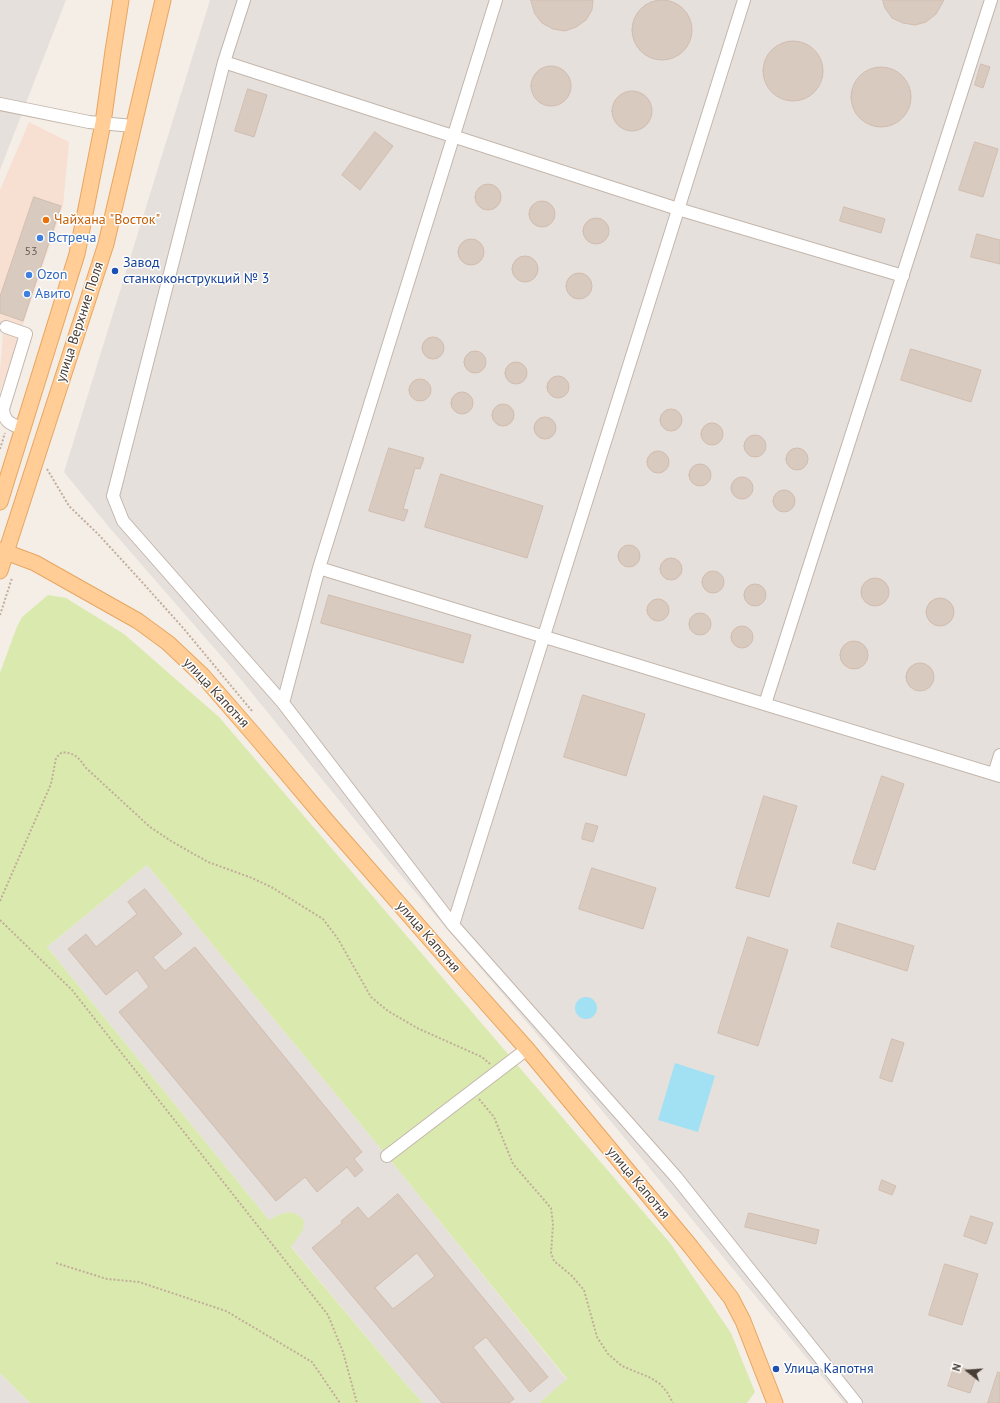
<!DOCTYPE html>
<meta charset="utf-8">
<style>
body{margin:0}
#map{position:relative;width:1000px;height:1403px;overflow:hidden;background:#f4eee7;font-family:"PT Sans",sans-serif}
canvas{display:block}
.north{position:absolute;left:948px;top:1351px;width:40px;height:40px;-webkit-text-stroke:3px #fff;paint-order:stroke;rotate:287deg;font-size:11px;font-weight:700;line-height:16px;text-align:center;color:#473d36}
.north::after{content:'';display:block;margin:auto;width:14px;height:18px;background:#473d36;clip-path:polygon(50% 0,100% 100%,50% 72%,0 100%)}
</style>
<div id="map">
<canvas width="1000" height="1403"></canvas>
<div class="north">N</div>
</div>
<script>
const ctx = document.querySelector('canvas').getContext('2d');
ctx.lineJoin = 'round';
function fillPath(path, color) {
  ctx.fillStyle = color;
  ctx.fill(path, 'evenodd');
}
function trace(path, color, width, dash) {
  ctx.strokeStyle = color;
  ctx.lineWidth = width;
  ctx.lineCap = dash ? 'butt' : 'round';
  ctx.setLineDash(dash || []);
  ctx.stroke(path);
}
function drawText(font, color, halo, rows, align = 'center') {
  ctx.font = font + ' "PT Sans",sans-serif';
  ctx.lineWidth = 3;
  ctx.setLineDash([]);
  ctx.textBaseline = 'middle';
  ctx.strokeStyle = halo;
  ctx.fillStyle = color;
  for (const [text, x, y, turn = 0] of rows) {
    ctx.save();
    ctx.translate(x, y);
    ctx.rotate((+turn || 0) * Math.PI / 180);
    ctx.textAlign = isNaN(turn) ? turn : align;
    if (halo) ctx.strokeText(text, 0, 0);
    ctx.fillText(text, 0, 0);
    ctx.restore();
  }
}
fillPath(new Path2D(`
 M29,122L69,142L63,206L0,393V370L3,333L0,329V190Z`), '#f7e0d2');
fillPath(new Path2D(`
 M0,0H66L0,170Z
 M210,0H1000V1403H844L589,1095L387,859L229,665L108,526L64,472Z
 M147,865L400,1172L567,1380L539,1403H423L405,1383L269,1220L47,947Z
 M0,1373L30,1403H0Z`), '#e6e0dc');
fillPath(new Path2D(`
 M48,595L66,598L124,634L219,717L670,1243L731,1333L755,1392L747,1403H539L567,1379L400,1172L147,865L47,947L269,1220C282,1213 293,1207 304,1221L303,1230L291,1247L405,1383L423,1403H30L0,1373V673L16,629L22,617Z`), '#daeaae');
fillPath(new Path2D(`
 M575 1008a11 11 0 1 1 22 0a11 11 0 1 1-22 0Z
 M675,1063L715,1076L698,1132L658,1120Z`), '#a1e1f3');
const building = new Path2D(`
 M632 30a30 30 0 1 1 60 0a30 30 0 1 1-60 0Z
 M531,0H593L592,10L586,20L576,27L565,31L553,29L542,23L535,14Z
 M883,0H944L936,14L926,22L915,25L903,23L892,18L885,8Z
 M763 71a30 30 0 1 1 60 0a30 30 0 1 1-60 0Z
 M981,64L990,67L983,88L975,85Z
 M531 86a20 20 0 1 1 40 0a20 20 0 1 1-40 0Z
 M851 97a30 30 0 1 1 60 0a30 30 0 1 1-60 0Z
 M248,89L267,95L254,137L235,131Z
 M612 111a20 20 0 1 1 40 0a20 20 0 1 1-40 0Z
 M375,132L393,146L360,190L342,175Z
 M975,142L998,149L983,197L959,190Z
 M475 197a13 13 0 1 1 26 0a13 13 0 1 1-26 0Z
 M34,197L61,206L23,321L0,313V297Z
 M529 214a13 13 0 1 1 26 0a13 13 0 1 1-26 0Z
 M844,207L885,219L881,233L840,221Z
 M583 231a13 13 0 1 1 26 0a13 13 0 1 1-26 0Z
 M977,234L1000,240V264L971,257Z
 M458 252a13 13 0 1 1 26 0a13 13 0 1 1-26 0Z
 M512 269a13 13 0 1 1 26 0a13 13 0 1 1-26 0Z
 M566 286a13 13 0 1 1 26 0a13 13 0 1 1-26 0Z
 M422 348a11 11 0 1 1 22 0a11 11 0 1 1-22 0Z
 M911,349L981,370L971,402L901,380Z
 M464 362a11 11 0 1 1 22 0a11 11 0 1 1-22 0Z
 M505 373a11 11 0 1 1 22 0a11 11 0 1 1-22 0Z
 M547 387a11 11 0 1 1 22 0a11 11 0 1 1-22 0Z
 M409 390a11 11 0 1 1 22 0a11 11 0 1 1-22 0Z
 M451 403a11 11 0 1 1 22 0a11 11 0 1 1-22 0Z
 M492 415a11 11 0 1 1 22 0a11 11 0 1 1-22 0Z
 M660 420a11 11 0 1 1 22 0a11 11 0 1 1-22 0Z
 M534 428a11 11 0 1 1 22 0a11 11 0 1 1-22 0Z
 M701 434a11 11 0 1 1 22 0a11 11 0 1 1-22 0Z
 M744 446a11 11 0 1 1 22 0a11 11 0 1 1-22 0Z
 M389,448L424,458L420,469L415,468L403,509L408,510L404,521L369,511Z
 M786 459a11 11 0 1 1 22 0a11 11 0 1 1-22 0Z
 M647 462a11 11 0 1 1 22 0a11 11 0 1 1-22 0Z
 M689 475a11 11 0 1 1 22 0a11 11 0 1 1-22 0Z
 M441,474L543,506L527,558L425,527Z
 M731 488a11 11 0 1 1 22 0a11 11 0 1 1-22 0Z
 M773 501a11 11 0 1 1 22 0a11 11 0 1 1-22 0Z
 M618 556a11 11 0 1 1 22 0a11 11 0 1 1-22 0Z
 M660 569a11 11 0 1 1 22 0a11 11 0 1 1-22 0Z
 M702 582a11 11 0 1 1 22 0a11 11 0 1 1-22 0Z
 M861 592a14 14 0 1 1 28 0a14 14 0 1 1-28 0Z
 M744 595a11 11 0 1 1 22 0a11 11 0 1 1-22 0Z
 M329,595L471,635L463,663L321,623Z
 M926 612a14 14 0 1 1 28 0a14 14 0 1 1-28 0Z
 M647 610a11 11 0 1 1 22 0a11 11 0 1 1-22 0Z
 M689 624a11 11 0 1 1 22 0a11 11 0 1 1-22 0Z
 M731 637a11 11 0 1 1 22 0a11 11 0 1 1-22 0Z
 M840 655a14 14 0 1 1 28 0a14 14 0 1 1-28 0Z
 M906 677a14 14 0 1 1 28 0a14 14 0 1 1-28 0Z
 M583,695L645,714L626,776L564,757Z
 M882,776L904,784L875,870L853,863Z
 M764,796L797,806L769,897L736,888Z
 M586,823L598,826L593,842L582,839Z
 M592,868L656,888L643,929L579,909Z
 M145,889L182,934L153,957L165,971L195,947L362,1152L354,1159L363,1170L355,1177L347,1167L317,1192L305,1177L276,1201L119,1012L149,987L137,970L106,995L68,949L86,934L96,947L137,914L128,902Z
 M838,923L914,946L907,971L831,947Z
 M748,937L788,950L758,1046L718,1033Z
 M892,1039L904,1043L892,1082L880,1078Z
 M882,1180L896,1186L892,1195L879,1190Z
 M398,1194L548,1377L530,1392L486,1337L473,1347L514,1399L509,1403H442L312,1248L342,1223L341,1221L358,1207L368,1219ZM417,1253L435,1276L393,1309L375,1288Z
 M749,1213L819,1230L816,1244L745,1227Z
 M971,1216L993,1223L986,1244L964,1236Z
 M945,1264L978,1274L962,1325L929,1315Z
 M955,1365L977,1373L970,1393L948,1386Z
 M998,1372L1000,1373V1403H988Z`);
fillPath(building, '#d9cabf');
trace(building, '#d1bdaf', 1);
const minor = new Path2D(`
 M244,0L224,62L113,496L123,521L283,703L453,925L744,0
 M224,62L678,209L903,276
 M0,104L89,122L133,126
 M6,327L26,334L3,409C4,423 12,424 23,429
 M319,568L1000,776
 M283,703L319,568L496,0
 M765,704L991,0
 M994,774L1000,755
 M453,925L676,1177L856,1403
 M387,1156L527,1049`);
const major = new Path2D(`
 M0,502L77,254L103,123L113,51L121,0
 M0,550L35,563L138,621L168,643L203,676L256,737L326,820L463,977L527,1049L691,1247L731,1298L743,1321L775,1403
 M0,571L106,244L163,0`);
trace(minor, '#c3b6ac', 14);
trace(major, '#e8a661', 17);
trace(new Path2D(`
 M0,449L5,433
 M47,469L69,506L98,534L142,582L184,629L252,711
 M0,615L12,578
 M0,901L51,784L56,758L62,752C74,753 79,757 85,767L150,827L171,841L208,862L252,878L273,888L323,919L338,939L371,997L388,1011L417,1028L482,1057L490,1064
 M0,920L72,990L328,1315L343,1352L357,1403
 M479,1099L494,1117L513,1164L551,1208L553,1224L551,1253L554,1261L571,1275L584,1290L597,1337L608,1354L622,1366L651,1378L660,1384L667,1392L673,1403
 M56,1263L107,1279L139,1282L226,1311L312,1362L340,1403`), '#c2ac9a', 2, [2, 2]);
trace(minor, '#fff', 12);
trace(major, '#ffcd95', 15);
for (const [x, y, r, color] of [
 [46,220,4,"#e8710a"],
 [40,238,4,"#3f7fe0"],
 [115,271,4,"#1a4fb4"],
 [29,275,4,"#3f7fe0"],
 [27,294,4,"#3f7fe0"],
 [776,1369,4,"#1a4fb4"]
]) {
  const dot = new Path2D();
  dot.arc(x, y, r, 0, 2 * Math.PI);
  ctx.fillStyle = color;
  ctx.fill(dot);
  trace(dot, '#fff', 1.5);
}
drawText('12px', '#6c6058', null, [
 ["53",31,252]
]);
drawText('14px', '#c56008', '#fff', [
 ["Чайхана \"Восток\"",54,220]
], 'left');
drawText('14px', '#366cbe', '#fff', [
 ["Встреча",48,238],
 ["Ozon",37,275],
 ["Авито",35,294]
], 'left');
drawText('14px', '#164399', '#fff', [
 ["Завод",123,263],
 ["станкоконструкций № 3",123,279],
 ["Улица Капотня",784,1369]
], 'left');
drawText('14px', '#473d36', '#fff', [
 ["улица Верхние Поля",80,322,-72],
 ["улица Капотня",216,693,47],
 ["улица Капотня",428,937,49],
 ["улица Капотня",638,1183,50]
]);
</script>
